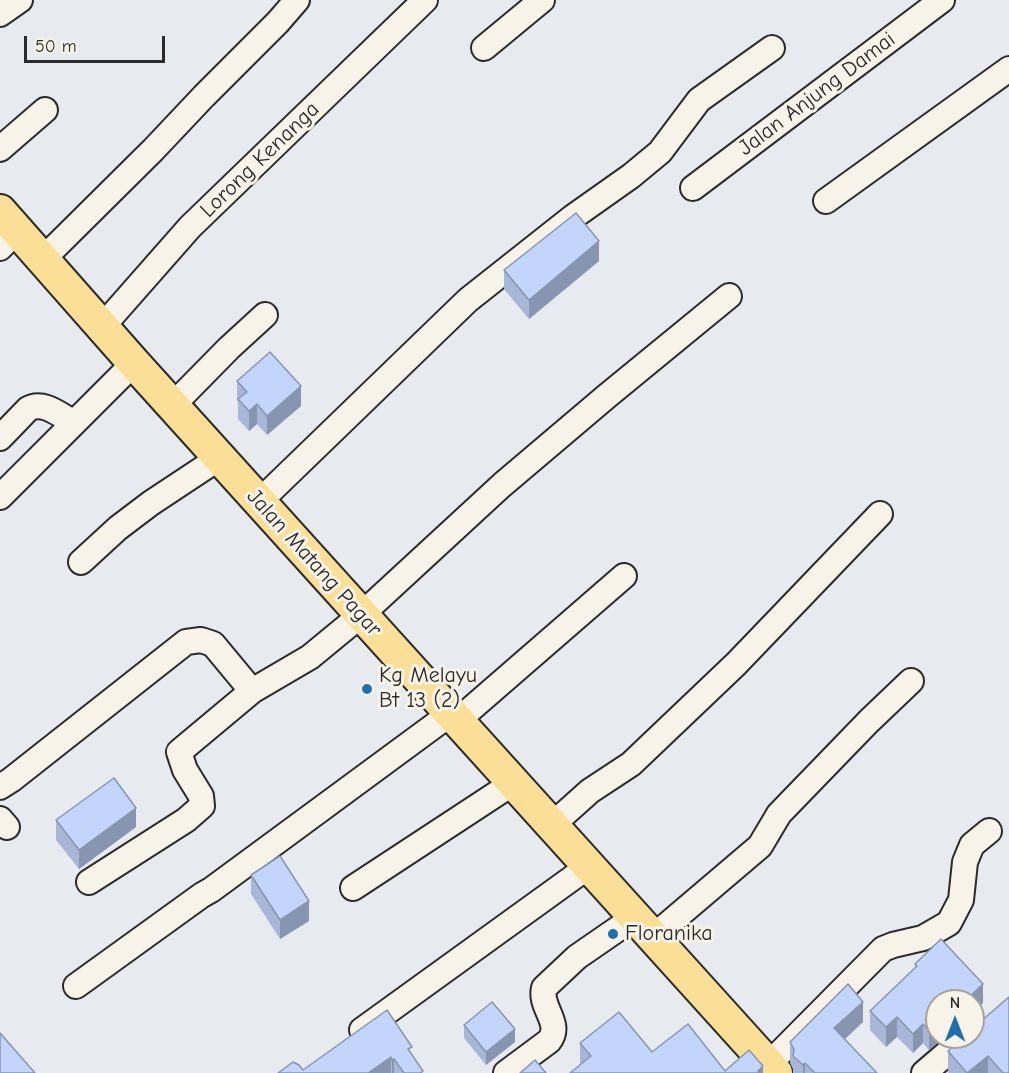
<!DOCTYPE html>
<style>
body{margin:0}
#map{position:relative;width:1009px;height:1073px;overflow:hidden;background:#e7eaee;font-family:"Comic Neue",sans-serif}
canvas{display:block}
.north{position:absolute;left:925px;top:989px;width:60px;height:60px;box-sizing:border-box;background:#f7f3e8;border:2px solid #a5a39c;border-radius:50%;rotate:0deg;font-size:16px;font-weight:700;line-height:24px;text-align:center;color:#2b2b2b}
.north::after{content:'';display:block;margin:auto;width:21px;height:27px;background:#1f6fb2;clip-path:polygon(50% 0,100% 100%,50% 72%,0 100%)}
.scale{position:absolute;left:24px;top:36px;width:141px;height:27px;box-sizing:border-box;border:3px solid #2b2b2b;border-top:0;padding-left:8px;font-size:18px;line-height:21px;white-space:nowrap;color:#2b2b2b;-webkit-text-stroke:4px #f7f3e8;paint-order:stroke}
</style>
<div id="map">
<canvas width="1009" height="1073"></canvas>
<div class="north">N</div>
<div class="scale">50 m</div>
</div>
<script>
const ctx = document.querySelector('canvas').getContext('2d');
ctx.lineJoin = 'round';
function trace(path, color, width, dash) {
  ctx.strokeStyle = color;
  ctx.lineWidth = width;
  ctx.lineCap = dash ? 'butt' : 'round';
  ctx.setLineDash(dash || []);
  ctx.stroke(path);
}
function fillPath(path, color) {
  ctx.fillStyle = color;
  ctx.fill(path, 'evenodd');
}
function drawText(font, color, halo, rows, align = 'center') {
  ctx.font = font + ' "Comic Neue",sans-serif';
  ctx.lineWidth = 6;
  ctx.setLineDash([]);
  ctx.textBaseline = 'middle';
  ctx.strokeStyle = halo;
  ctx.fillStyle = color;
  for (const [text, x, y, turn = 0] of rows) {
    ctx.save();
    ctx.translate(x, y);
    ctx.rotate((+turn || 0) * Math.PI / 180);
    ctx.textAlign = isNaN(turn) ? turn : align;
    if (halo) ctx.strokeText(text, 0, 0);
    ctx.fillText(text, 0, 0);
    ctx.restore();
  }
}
const minor = new Path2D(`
 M0,14L20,0
 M484,48L542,0
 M0,149L45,110
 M693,188L942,0
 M826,201L1009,69
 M0,248L17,230
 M43,259L153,150L204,96L278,22L297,0
 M102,327L190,227L425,0
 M172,406L229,348L265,315
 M0,438L28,409C43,400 60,415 74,423
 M0,497L134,363
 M259,502L468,300L573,217L631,176L660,152L699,100L772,48
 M81,562L118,528L151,503L219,458
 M457,721L624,576
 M0,787L11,780L186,642L201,640L213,644L252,691
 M0,819L7,827
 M552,825L590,791L631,764L736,664L880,514
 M89,882L186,820L202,806L201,796L185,770L179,752L252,691L310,657L361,615L502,485L607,396L729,296
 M353,888L513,783
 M653,937L760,846L779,814L869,721L911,681
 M76,986L202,895L211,890L450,714
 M362,1030L589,866
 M768,1065L883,949L893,945L923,938L949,923L961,900L965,862L972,845L989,831
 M506,1073L549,1041C563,1024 539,1007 544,988L577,957L635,917
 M924,1073L966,1037`);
const major = new Path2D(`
 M0,211L134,363L776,1073`);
trace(minor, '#2b2b2b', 28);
trace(major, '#2b2b2b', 36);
trace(minor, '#f7f3e8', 24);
trace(major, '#fbdf96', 32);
fillPath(new Path2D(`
 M599,261L529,319L504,289V270Z
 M237,381L301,406L267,435L257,424L249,431L238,419V402L237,401Z
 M56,820L136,827L79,869L56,840Z
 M251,875L309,921L280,939L251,894Z
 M915,964L983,1003L973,1013V1001L929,1050L923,1043L913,1053L897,1037L886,1047L870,1030V1011L915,969Z
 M1009,997V1073H949L948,1072V1051Z
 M863,1022L845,1039L877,1073H793V1069L790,1063V1042Z
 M464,1025L515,1042L486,1065L464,1038Z
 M580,1043L652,1052L725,1071L763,1073L581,1064L580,1063Z
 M412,1055L423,1073H278L303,1070Z`), '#a8b7d8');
fillPath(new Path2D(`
 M599,241V261L529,319V300Z
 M301,386V406L267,435V416Z
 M257,404V424L249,431V411Z
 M136,808V827L79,869V850Z
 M309,901V921L280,939V920Z
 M983,984V1003L973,1013V1001H965Z
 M863,1002V1022L834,1049V1028Z
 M897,1017V1037L886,1047V1027Z
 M923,1024V1043L913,1053V1034Z
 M937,1024V1037H945L929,1050V1030Z
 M515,1029V1042L486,1065V1052Z
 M988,1056V1073H967Z
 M391,1057V1073H368Z
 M394,1059V1073H392V1060Z
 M805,1063V1073H803V1065Z
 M763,1066V1073H758V1071Z`), '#8895b0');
const building = new Path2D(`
 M576,213L599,241L529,300L504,270Z
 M270,352L301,386L267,416L257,404L249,411L238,399L247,392L237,381Z
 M114,778L136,808L79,850L56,820Z
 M280,856L309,901L280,920L251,875Z
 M941,939L983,984L965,1001H937V1024L929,1030L923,1024L913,1034L897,1017L886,1027L870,1011L917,966L915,964Z
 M848,984L863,1002L834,1028L877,1073H815L805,1063L803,1065L793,1056L794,1049L790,1042Z
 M1009,997V1073H1003L988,1056L967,1073L948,1051L963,1037H973V1028Z
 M492,1002L515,1029L486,1052L464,1025Z
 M387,1010L412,1047L408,1049L423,1071L420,1073H404L394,1059L392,1060L391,1057L368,1073H278L293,1062L299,1065L303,1070Z
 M619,1012L652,1052L688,1024L725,1071L749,1050L763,1066L758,1071L759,1073H570L591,1056L580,1043Z
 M0,1033L35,1073H0Z
 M535,1060L546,1073H520Z`);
fillPath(building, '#c3d5fb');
trace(building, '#8895b0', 1.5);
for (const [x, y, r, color] of [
 [367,689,6,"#1f6fb2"],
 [613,934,6,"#1f6fb2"]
]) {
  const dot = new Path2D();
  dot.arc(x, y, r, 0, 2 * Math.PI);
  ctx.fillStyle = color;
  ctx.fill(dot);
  trace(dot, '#f7f3e8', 2);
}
drawText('22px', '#2b2b2b', '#f7f3e8', [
 ["Jalan Anjung Damai",817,94,-37],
 ["Lorong Kenanga",260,160,-44],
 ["Jalan Matang Pagar",314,563,48]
]);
drawText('22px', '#2b2b2b', '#f7f3e8', [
 ["Kg Melayu",379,676],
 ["Bt 13 (2)",379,701],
 ["Floranika",625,934]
], 'left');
</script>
